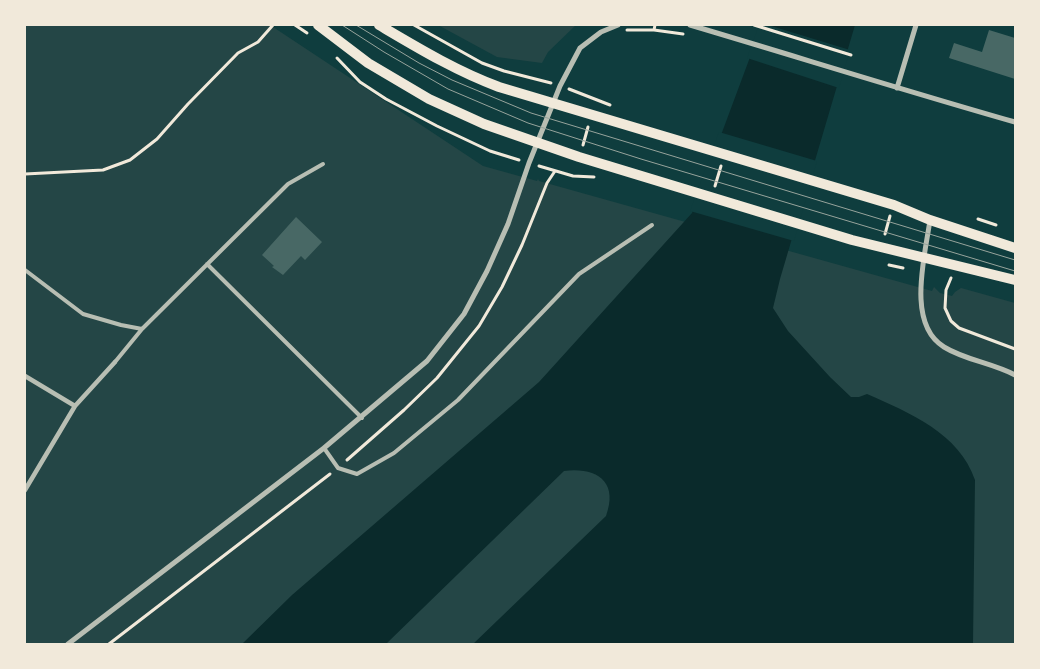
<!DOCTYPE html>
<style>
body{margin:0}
#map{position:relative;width:1040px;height:669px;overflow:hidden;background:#0f3d3e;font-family:Lora,serif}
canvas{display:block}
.frame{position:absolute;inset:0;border:26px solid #f1e9da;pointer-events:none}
</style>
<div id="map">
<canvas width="1040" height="669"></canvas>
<div class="frame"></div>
</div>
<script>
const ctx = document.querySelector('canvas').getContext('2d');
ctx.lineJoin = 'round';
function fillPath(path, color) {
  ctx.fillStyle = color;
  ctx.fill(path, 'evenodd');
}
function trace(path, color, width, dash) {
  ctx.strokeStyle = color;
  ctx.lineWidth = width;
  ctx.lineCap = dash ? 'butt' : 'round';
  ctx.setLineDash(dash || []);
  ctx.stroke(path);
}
fillPath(new Path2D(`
 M25,25H270L483,166L537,181L538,179L539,181L932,291L934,287L940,293L952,296L955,292L961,288L1015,303V644H25Z
 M438,25H576L548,52L542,63L497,57Z`), '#244646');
fillPath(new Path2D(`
 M762,25H855L780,279L773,308L788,331L830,377L851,397H859L867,394C910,413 959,433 975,480L973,644H473L606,516C619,481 596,467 564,471L386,644H242L292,595L539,382L692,213Z`), '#0a2a2b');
fillPath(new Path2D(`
 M759,25H768L850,50L839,88L747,58Z
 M719,132L817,161L794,241L690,211Z`), '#0f3d3e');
fillPath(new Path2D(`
 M989,30L1015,38V79L949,58L954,43L982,52Z
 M296,217L322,242L305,260L301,256L283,275L272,267L274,266L262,255Z`), '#486865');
trace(new Path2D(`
 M295,25L307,33
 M414,25L482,63L504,71L551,83
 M655,25L654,30L683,34
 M754,25L851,55
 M627,30H654
 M337,58L360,82L386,99L437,126L490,151L519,160
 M569,89L610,105
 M583,145L588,127
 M539,166L573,176L594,177
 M25,174L103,170L130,160L157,139L188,104L238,53L258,42L273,25
 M715,186L721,166
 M978,219L996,225
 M885,234L890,216
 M889,265L903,268
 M951,278L946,290L945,308L951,321L959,328L1015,349
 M347,460L404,410L437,378L479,326L502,287L522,245L547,183L555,171
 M109,644L330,474`), '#f1e9da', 3);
trace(new Path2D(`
 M207,264L362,418
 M25,270L83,314L121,325L142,329
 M115,362L142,329L288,184L323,164
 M324,448L338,468L357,474L394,453L458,400L579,274L652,225`), '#b8beb3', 4);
trace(new Path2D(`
 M25,376L75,406
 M25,490L75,406L115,362`), '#b8beb3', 4.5);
trace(new Path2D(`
 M690,25C798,57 906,91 1015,122
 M897,88L916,25
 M930,220C925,256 906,324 944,347C965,360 992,363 1015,375
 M68,644L324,448L427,361L464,314L487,271L508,224L529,163L560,86L580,48L601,32L618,25`), '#b8beb3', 5);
trace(new Path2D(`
 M318,25L368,63L429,99L484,124L579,157L852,240L1015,280
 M379,25C418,48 456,71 499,87L894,205L930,220L1015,248`), '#f1e9da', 10);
trace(new Path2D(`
 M342,25L384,52L448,89L528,123L641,159L1015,271
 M356,25L419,63L452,80L531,113L1015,260`), '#97a49c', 1);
</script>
